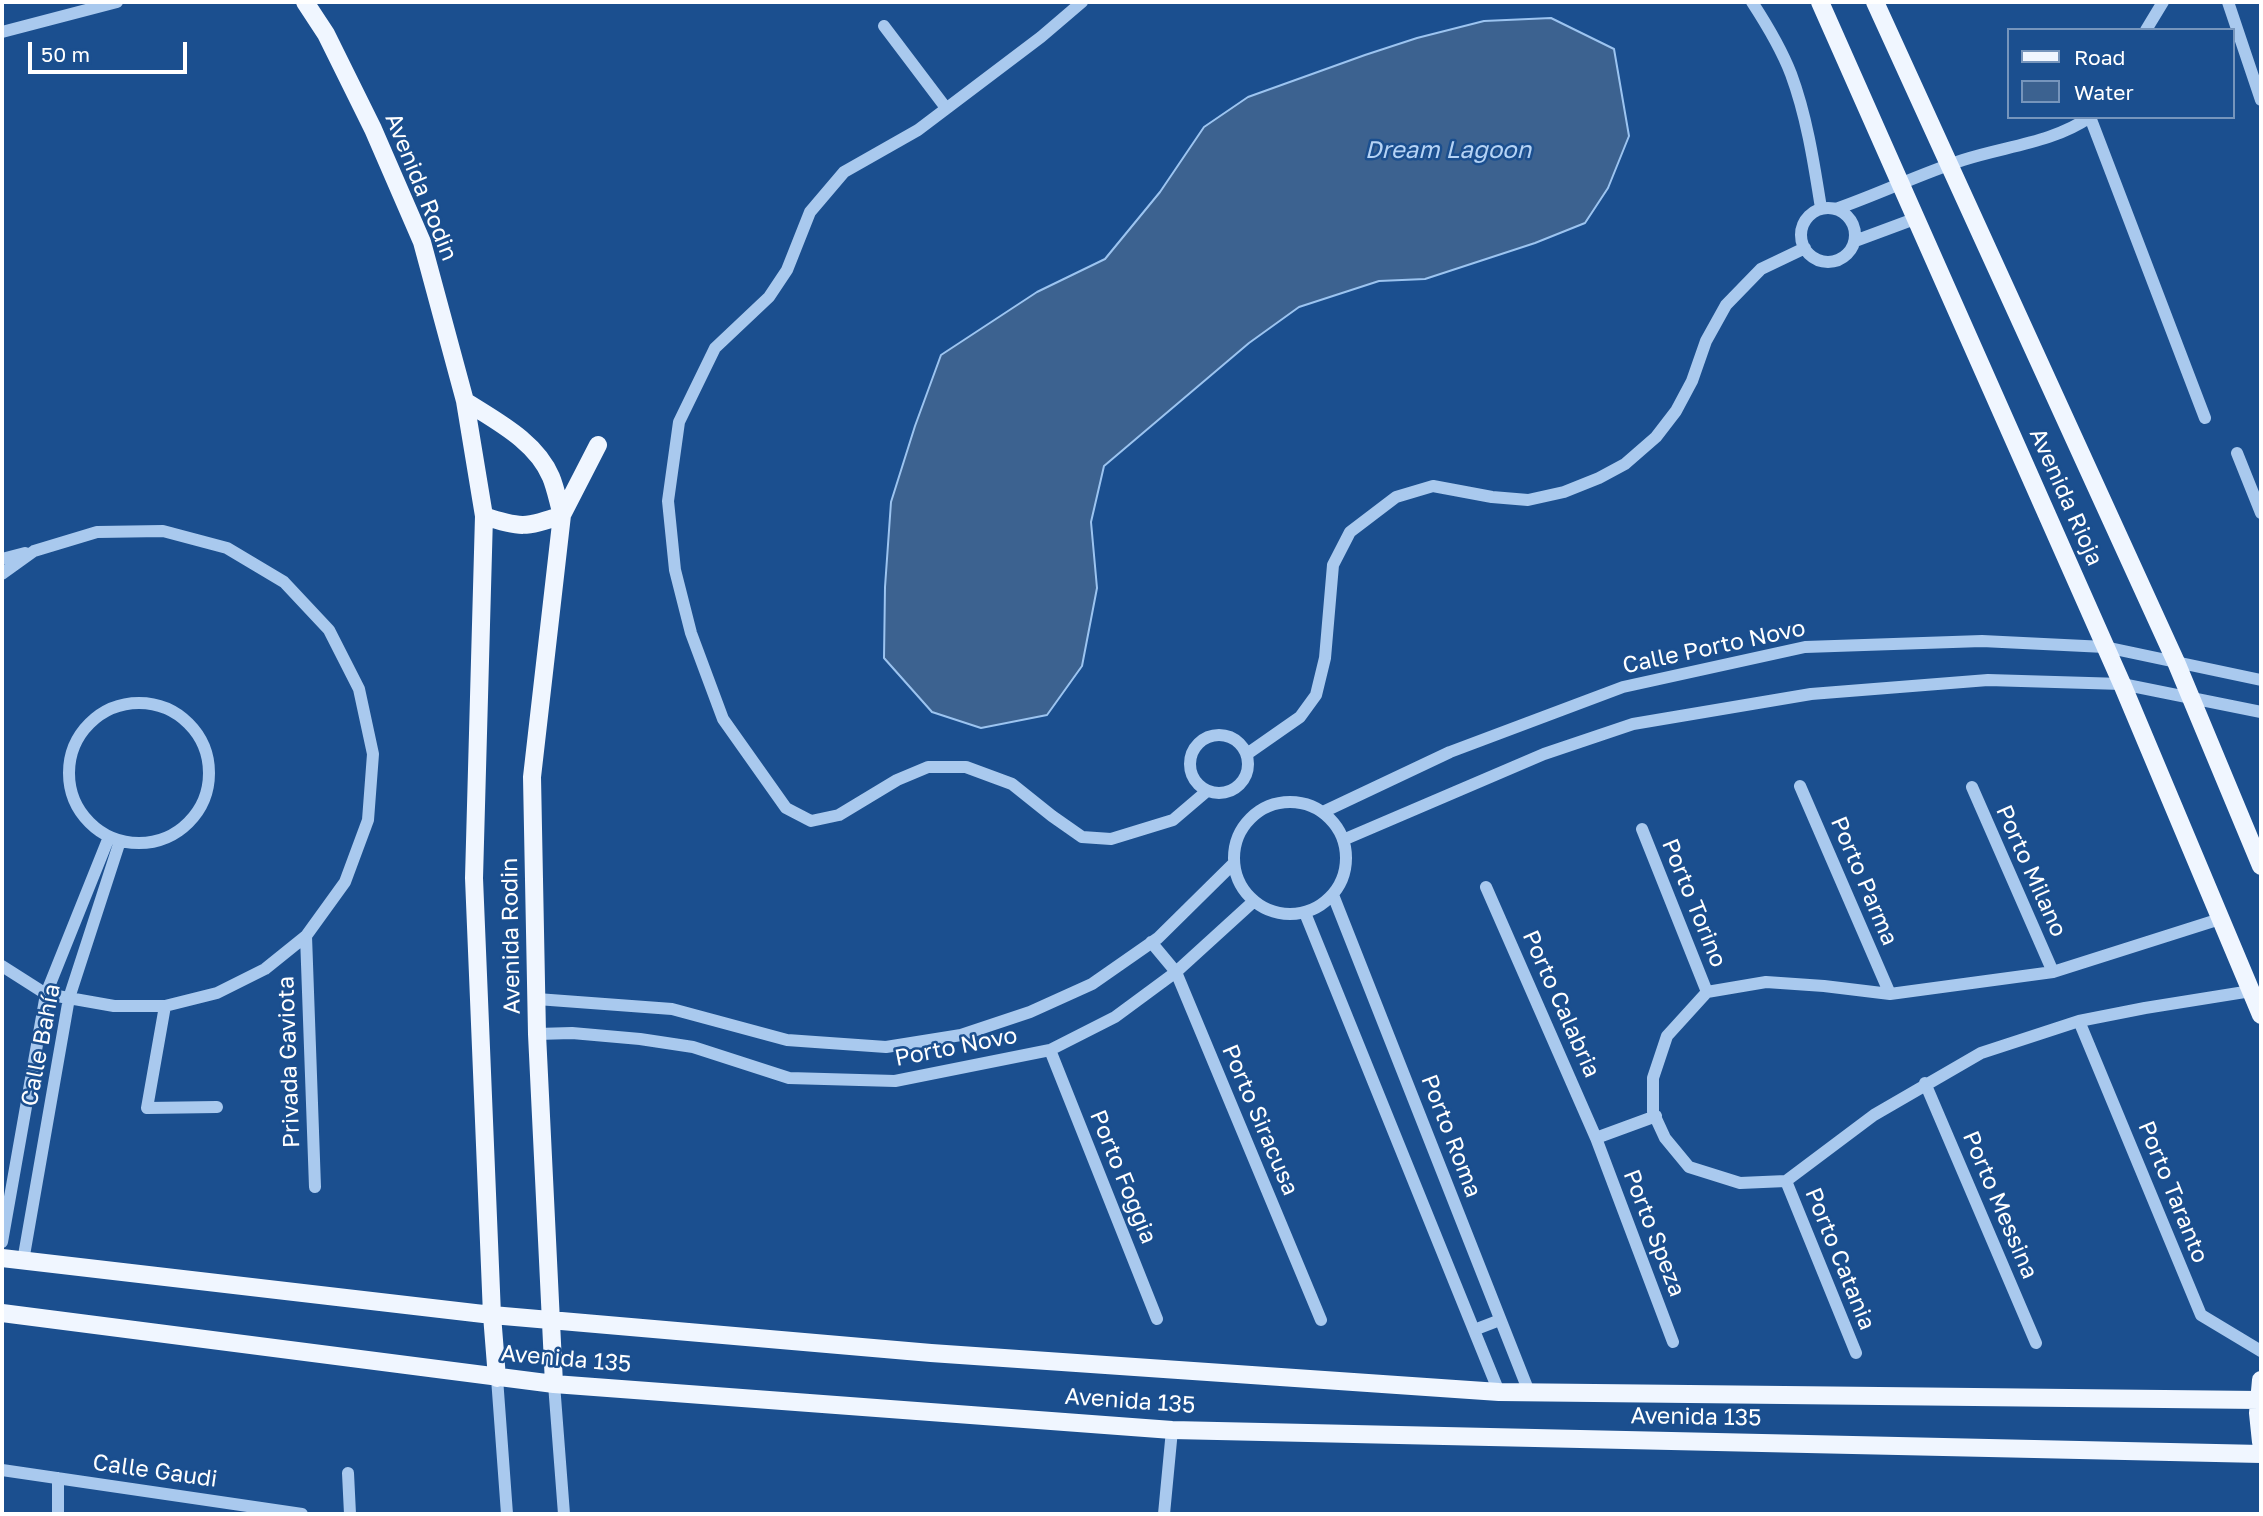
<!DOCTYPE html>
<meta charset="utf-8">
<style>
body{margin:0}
#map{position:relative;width:2263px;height:1516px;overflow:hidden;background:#1b4f8f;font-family:"Golos Text",sans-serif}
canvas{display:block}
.frame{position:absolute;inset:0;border:4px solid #fff;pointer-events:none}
.legend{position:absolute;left:2007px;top:28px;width:228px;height:91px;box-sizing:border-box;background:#1b4f8f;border:2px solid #7695bc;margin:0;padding:9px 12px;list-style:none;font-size:21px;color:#fff}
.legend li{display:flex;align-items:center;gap:14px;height:35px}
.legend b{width:35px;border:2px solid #7695bc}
.scale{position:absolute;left:28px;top:42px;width:159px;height:32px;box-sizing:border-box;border:4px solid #fff;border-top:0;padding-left:9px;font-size:21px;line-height:24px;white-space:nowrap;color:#fff;-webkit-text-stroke:5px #1b4f8f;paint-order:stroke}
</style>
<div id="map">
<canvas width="2263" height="1516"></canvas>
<div class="frame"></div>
<ul class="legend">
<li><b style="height:9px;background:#f0f6ff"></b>Road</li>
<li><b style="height:19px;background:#3c6290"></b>Water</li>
</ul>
<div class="scale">50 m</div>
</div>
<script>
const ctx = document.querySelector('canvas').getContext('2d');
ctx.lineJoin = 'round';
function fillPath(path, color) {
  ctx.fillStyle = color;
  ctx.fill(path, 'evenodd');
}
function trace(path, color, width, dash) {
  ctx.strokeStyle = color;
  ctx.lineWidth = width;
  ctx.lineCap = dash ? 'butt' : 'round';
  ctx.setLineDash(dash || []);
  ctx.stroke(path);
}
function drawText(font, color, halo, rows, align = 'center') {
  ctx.font = font + ' "Golos Text",sans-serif';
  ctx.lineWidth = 5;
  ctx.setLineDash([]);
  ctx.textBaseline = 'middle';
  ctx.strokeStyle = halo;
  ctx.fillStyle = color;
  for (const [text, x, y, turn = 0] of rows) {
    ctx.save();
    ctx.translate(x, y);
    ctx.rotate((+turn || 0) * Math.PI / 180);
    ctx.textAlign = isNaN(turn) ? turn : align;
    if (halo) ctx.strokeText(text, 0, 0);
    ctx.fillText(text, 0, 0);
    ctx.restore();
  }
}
const water = new Path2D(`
 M1551,18L1614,49L1629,136L1608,188L1585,223L1535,243L1425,279L1379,281L1299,307L1249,343L1104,466L1091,522L1097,588L1082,666L1047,715L981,728L932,712L884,658L885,587L891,502L915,426L941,355L1037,292L1105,259L1160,192L1204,127L1248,97L1365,55L1417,38L1484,21Z`);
fillPath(water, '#3c6290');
trace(water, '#9cc4f0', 2);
trace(new Path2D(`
 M1082,2L1041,37L918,130L844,172L810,212L787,270L769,297L715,348L679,422L668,501L675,570L691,633L723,719L786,808L811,821L839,815L897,780L928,767H966L1012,784L1052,816L1082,837L1111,839L1173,820L1207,791
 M1752,2C1767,25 1781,48 1791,74C1807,117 1814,164 1821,208
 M2228,2L2261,100
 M884,26L946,108
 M2146,30L2163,2
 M2,32L117,2
 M2090,117L2205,418
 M1801 235a27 27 0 1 1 54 0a27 27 0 1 1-54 0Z
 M1836,209C1879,194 1920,174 1963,160C2006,146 2052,143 2090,117
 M1855,241L1917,218
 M2237,453L2261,513
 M2,559L25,553
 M2,574L34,551L97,532L163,531L227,548L284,582L329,630L359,689L373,754L368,820L345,882L306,936L265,969L217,993L165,1006H114L46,994L2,966
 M69 773a70 70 0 1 1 140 0a70 70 0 1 1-140 0Z
 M1190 764a29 29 0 1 1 58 0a29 29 0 1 1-58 0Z
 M1247,754L1300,717L1316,695L1325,658L1333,565L1350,532L1396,497L1433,486L1492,497L1528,500L1564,492L1599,478L1625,464L1656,437L1676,411L1692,381L1706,341L1726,305L1761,269L1805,248
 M1800,786L1890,994
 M1972,787L2053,972
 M1234 858a56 56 0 1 1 112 0a56 56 0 1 1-112 0Z
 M1323,812L1450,752L1623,687L1805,647L1982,641L2105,647L2261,680
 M1642,829L1707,992
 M1343,840L1544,754L1633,724L1811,694L1988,680L2122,684L2261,712
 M1486,887L1596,1138L1673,1342
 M1333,895L1529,1392
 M1305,913L1499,1392
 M2220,919L2053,972L1890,994L1824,986L1766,982L1707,992L1667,1036L1653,1078V1112L1665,1138L1689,1167L1740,1183L1786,1181L1874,1115L1981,1053L2079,1021L2145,1008L2251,991
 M306,936L315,1187
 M1151,942L1176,972L1321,1320
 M537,999L672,1009L787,1040L886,1047L961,1035L1030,1012L1092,984L1158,938L1234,863
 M165,1006L147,1108L217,1107
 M2079,1021L2201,1315L2261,1351
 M537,1034L572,1033L640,1039L693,1047L789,1078L895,1081L1050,1050L1115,1017L1176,972L1254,901
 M1050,1050L1157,1319
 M1925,1083L2036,1343
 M1596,1138L1656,1116
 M1786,1181L1856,1353
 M2,1242L46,994L109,837
 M23,1261L69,998L120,841
 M1474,1330L1500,1320
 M497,1378L507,1514
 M554,1384L564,1514
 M2,1470L302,1514
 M348,1473L350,1514
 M58,1514V1478
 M1164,1514L1172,1430`), '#a9c9ee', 12);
trace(new Path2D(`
 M305,2L326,34L373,129L422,242L465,401L484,516L474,878L492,1315L497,1378
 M1820,2L2122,684L2261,1015
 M1875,2L2176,662L2261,866
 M465,401C496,421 536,441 551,477C556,489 558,502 562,515L532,777L537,1034L554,1384
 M484,516C519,528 527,528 562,515L598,445
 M2,1258L492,1315L931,1353L1499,1392L2259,1400
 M2,1313L554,1384L1172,1430L2261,1454
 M2261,1380L2258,1413L2261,1442`), '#f0f6ff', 18);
drawText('23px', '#fff', '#1b4f8f', [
 ["Avenida Rodin",421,187,68],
 ["Avenida Rioja",2066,497,66],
 ["Calle Porto Novo",1714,647,-12],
 ["Porto Milano",2031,871,66],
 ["Porto Parma",1864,881,67],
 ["Porto Torino",1694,903,68],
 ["Avenida Rodin",511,936,-91],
 ["Porto Calabria",1561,1004,66],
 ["Calle Bahía",41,1045,-79],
 ["Porto Novo",956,1047,-11],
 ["Privada Gaviota",289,1062,-92],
 ["Porto Siracusa",1260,1120,67],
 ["Porto Roma",1451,1136,69],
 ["Porto Foggia",1123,1177,68],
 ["Porto Taranto",2173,1192,68],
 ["Porto Messina",2000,1205,67],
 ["Porto Speza",1654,1233,69],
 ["Porto Catania",1840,1259,68],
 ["Avenida 135",566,1359,5],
 ["Avenida 135",1130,1401,4],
 ["Avenida 135",1696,1417,1],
 ["Calle Gaudi",155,1471,8]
]);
drawText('italic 24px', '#b5d3f5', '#1b4f8f', [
 ["Dream Lagoon",1448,150]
]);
</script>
